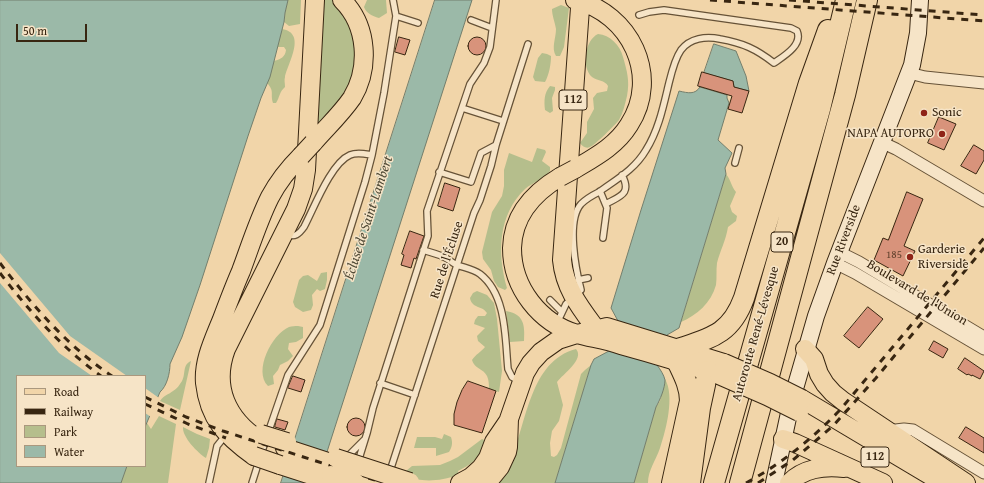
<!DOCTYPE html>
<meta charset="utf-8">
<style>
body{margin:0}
#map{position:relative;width:984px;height:483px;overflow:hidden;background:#f1d5a9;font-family:"Gentium Book Plus",serif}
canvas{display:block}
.legend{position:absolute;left:16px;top:375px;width:130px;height:92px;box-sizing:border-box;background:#f6e4c7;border:1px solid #aa987e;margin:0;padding:5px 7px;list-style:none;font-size:12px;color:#382611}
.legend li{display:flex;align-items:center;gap:8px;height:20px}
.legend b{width:20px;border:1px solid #aa987e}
.scale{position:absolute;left:16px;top:24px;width:71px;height:18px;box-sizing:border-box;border:2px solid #382611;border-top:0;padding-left:5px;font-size:12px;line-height:14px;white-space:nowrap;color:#382611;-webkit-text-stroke:3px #f6e4c7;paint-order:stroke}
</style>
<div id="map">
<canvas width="984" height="483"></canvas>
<ul class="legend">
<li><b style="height:5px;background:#f1d5a9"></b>Road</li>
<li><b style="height:5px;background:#382611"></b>Railway</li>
<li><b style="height:11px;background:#b5be8c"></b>Park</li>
<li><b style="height:11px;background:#9bb9a8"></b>Water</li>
</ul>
<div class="scale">50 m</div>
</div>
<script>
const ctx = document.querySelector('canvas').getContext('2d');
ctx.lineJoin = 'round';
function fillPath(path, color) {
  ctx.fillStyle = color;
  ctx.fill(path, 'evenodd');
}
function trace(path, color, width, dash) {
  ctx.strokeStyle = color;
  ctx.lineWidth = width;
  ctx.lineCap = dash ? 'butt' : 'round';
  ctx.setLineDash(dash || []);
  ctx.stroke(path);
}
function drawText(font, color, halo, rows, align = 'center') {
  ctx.font = font + ' "Gentium Book Plus",serif';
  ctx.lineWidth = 3;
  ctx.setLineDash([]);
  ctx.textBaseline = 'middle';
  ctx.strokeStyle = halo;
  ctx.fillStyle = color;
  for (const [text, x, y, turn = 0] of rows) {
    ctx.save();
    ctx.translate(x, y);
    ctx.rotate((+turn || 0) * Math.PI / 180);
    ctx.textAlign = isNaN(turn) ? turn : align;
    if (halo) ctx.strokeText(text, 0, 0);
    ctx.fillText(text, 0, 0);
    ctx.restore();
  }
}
fillPath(new Path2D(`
 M288,0H301L300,24L289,26L284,22L285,13Z
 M321,0H335L342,8L357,47L351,86L314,133Z
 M367,0H386L387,13L379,18C372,16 366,13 364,7Z
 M561,5L569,8L564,47L560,56H556C551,48 556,38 556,29C555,22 552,16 552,9Z
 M282,29C307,33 288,63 285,77C284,80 285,83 285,87C279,92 280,97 276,103H273C270,93 275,92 267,83L274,61C281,59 285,57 286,50L284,47H277Z
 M598,34C610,35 620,45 623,57C627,71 630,81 627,96C625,104 623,113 619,120C616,124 594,146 590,147C586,149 582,146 580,143L587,133V122L594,109L593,98L597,93L607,91L608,86C605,80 597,81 592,77C581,67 585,40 598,34Z
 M542,53L547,54L551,56C551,64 549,75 545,82L535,81L533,77L538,58Z
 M550,86L555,87V90L552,98L553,111L550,113L545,110C544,101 544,93 550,86Z
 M537,148L545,150L546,152L542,161L550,167V171C544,180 533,182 525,189C498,215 497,253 507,288L505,290L498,287L494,281L491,270L483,259L482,252L492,212L502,196L504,186V170L509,153L532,162Z
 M726,174C731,180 731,186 736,192L730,206L732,212L737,216L736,221L728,227C726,240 720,251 717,263C716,270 717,278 716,285C711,303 697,315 681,322Z
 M327,272V280L325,289L320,291L317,289L312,295L313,305L311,310L303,312L295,307L293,302L299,280L303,276L308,275L317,281L321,273Z
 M477,291L487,295L494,303L497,319L502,371L499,392L489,389C490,366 476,373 472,360C476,354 481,352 485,347L478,341L477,336L485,328L474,324L475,320L478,316H485L487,313C482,305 472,309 470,298L473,293Z
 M506,311C524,314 525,325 524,341L510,342Z
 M298,326L303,327V338L296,342L289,343L288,349L293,356L288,361L280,365L278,370L273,376L274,384L268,386C253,371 272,334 289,327C292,326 295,326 298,326Z
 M576,349C585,359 563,374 557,382L563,405L559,421L552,431L550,443L551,456L554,457L557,455L561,448L581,374L585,370L591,365L555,483H498C502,475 508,467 511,459C527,422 530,361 576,349Z
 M191,361L180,410L160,401C164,395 168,395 173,391C177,389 180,384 182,381C186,374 182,365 191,361Z
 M665,379C675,396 666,430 660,448C656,460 648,470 648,483H634L656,407L660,401Z
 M159,416L176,424L168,483H121L127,466H145V427L147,423L151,429Z
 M183,427L197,434L210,439L209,448L206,458C198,453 182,437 183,427Z
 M444,434L451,437C453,443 452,447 449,452L436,456V448H414L417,437H435L442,439Z
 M482,439L486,441C479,458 474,463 458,471L459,475C437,482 423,482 400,476L412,466L440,465L450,461L458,457Z`), '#b5be8c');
const water = new Path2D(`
 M0,0H288L285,13L284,22L270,77L261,98L248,136L200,285L182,337L170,364C170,373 167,386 160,392L145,427V376H17V466H127L121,483H0Z
 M435,0H472L317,483H281Z
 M714,44L736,51L746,76L749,91L734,87L733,81L704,73Z
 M700,87L727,95V98L729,103L718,140L732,153L725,168L726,174L679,328L667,335L657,365C660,369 664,375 665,380C665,388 660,400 656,407L634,483H555L591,365L594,359L609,351L618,321L611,308L641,210L679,91C688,93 695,95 700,87Z`);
fillPath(water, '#9bb9a8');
trace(water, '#737e6c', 1);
fillPath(new Path2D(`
 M0,253L70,336L127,376H92L59,353L0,283Z
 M145,388L159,398L151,417L145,413Z`), '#f1d5a9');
const building = new Path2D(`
 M399,37L410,40L405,55L395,52Z
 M468 46a9 9 0 1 1 18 0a9 9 0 1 1-18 0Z
 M702,72L733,81L734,87L749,91L742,113L728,109L732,96L698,86Z
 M939,117L956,124L944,150L928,143Z
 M974,145L984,151V160L976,174L961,166Z
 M445,183L460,188L453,211L438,206Z
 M907,192L923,199L904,246L915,251L903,276L874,260L883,238L888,240Z
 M410,231L424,236L416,259L414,258L411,268L401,265L404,255L402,254Z
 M868,307L883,319L859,348L844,336Z
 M934,341L948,349L943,358L929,350Z
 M965,358L984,371L980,379L972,375V376L968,374L967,375L958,369Z
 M293,376L305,380L301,392L288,388Z
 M468,381L496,391L482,433L454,425V414L457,402L462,390Z
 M347 427a9 9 0 1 1 18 0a9 9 0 1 1-18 0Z
 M277,419L288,422L285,430L275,427Z
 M966,427L984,438V453L959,438Z`);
fillPath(building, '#d8937b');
trace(building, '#382611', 1);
const lane = new Path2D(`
 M396,16L418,23
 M471,20L492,28
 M462,108L503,121
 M372,155L384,93L396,16L393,0
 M735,163L739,148
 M439,172L471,182L481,153L496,145
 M600,191L607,208L603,238
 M606,204C620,196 632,194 622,175
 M423,250C430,252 437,254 444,257C448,259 452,263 457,265C465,268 473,269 480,274C507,295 505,339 508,369L512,377L519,381
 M578,280L588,278
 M550,300L562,312
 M557,323L566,304L581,290C576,270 566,221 581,204C586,199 593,195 599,192C617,179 635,169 646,150C658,131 663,108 668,87C671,75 674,60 681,50C690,38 706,36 720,39C743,43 756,49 774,63C784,56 803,45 797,31L791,28L664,10L649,12L639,15
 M380,383L415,395
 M268,433L288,375L320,325L365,182L372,155C365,154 357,152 350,155C331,163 314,208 304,227C299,234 295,238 286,234
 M346,458L364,440
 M358,462L367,433L373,408L428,236L427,211L470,84L484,63L490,47L496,0
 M389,474L474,213L480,200L491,166L496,145L528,44
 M209,483L217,446L225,436
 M252,483L265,442`);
const street = new Path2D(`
 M909,73L925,77L984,83
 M881,142L896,149L984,201
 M839,252L859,262L984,337
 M835,263L855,273L984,349
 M887,431L904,429L913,430L984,473`);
const secondary = new Path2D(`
 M774,483L792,399L816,316L835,263L912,65L918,33L920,0`);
const primary = new Path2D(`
 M580,8L562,260C565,293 586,314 604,340
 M313,143C326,128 341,114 352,98C370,68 368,26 342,0
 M575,169C595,157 616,146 629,125C661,76 630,13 575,0
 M560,177C533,193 513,215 512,248C512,288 540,323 577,334C592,338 607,340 621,345C654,354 687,364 719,375
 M805,349L814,359L819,374L825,384L833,393L843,401L966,483
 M802,399L943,483
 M783,439L795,443L883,483
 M259,440C227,419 212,387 226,349L296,209L303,189L306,170L315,0
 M285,448L334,464
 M254,456C226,436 209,419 205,383C203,361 214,339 222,319C228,303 234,287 241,271C250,247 258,221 270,197C278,182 289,168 301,156
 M280,465L336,483
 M460,483L471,477L481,468L488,458L494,442L509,420
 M487,483L500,467L507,452L508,447L509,419L525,373L531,363L541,352L558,340L577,334L607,327L724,363
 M789,483C804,468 823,466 844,468`);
const highway = new Path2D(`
 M678,349C711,338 731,334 744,298L809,83L828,30
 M672,483L690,401C690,386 683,374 677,361
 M690,483L700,408L708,371
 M714,483L820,109L846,0
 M740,483L845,95L867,0`);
trace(lane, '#665237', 8);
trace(street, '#665237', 13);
trace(secondary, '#382611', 18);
trace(primary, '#382611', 20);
trace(highway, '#382611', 22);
trace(lane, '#f6e4c7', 5.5);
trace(street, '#f6e4c7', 11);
trace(secondary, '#f6e4c7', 16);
trace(primary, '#f1d5a9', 18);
trace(highway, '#f1d5a9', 20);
trace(new Path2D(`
 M710,0L984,21
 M789,0L984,15
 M0,263C32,305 67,346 112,376
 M0,273C30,312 61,347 101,376
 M145,397L186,417L223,431L384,483
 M145,404L188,424L226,438
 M746,483C781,464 812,439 840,410L984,238
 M758,483L793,460L833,426L876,378L984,248`), '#382611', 3, [7, 7]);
const primaryBridge = new Path2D(`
 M301,156L313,143
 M560,177L575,169
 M724,363L770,383L802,399
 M719,375L767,396L799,412
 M261,434L287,442
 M254,456L280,465
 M336,458L410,482
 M331,475L356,483`);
trace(primaryBridge, '#382611', 20, []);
trace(primaryBridge, '#f1d5a9', 18);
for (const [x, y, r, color] of [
 [924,113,4,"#8f2418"],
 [942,134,4,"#8f2418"],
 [910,257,4,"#8f2418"]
]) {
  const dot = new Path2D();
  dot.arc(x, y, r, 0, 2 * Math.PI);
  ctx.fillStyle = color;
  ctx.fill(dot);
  trace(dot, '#f6e4c7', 1.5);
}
drawText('11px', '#60412c', null, [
 ["185",894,255]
]);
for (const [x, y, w] of [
 [573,100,28],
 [782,242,22],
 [875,457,28]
]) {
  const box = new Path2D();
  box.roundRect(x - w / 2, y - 10, w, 20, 3);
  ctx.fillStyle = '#f6e4c7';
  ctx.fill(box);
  trace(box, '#382611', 1);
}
drawText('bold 12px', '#382611', null, [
 ["112",573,100],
 ["20",782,242],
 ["112",875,457]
]);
drawText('13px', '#382611', '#f6e4c7', [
 ["Sonic",932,113],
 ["NAPA AUTOPRO",934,134,"right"],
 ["Garderie",918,250],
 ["Riverside",918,265]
], 'left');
drawText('13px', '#382611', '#f6e4c7', [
 ["Rue Riverside",844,240,-69],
 ["Rue de l'Écluse",447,260,-72],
 ["Boulevard de l'Union",917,293,31],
 ["Autoroute René-Lévesque",756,334,-74]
]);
drawText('italic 14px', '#514b37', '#f6e4c7', [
 ["Écluse de Saint-Lambert",369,218,-72]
]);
</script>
